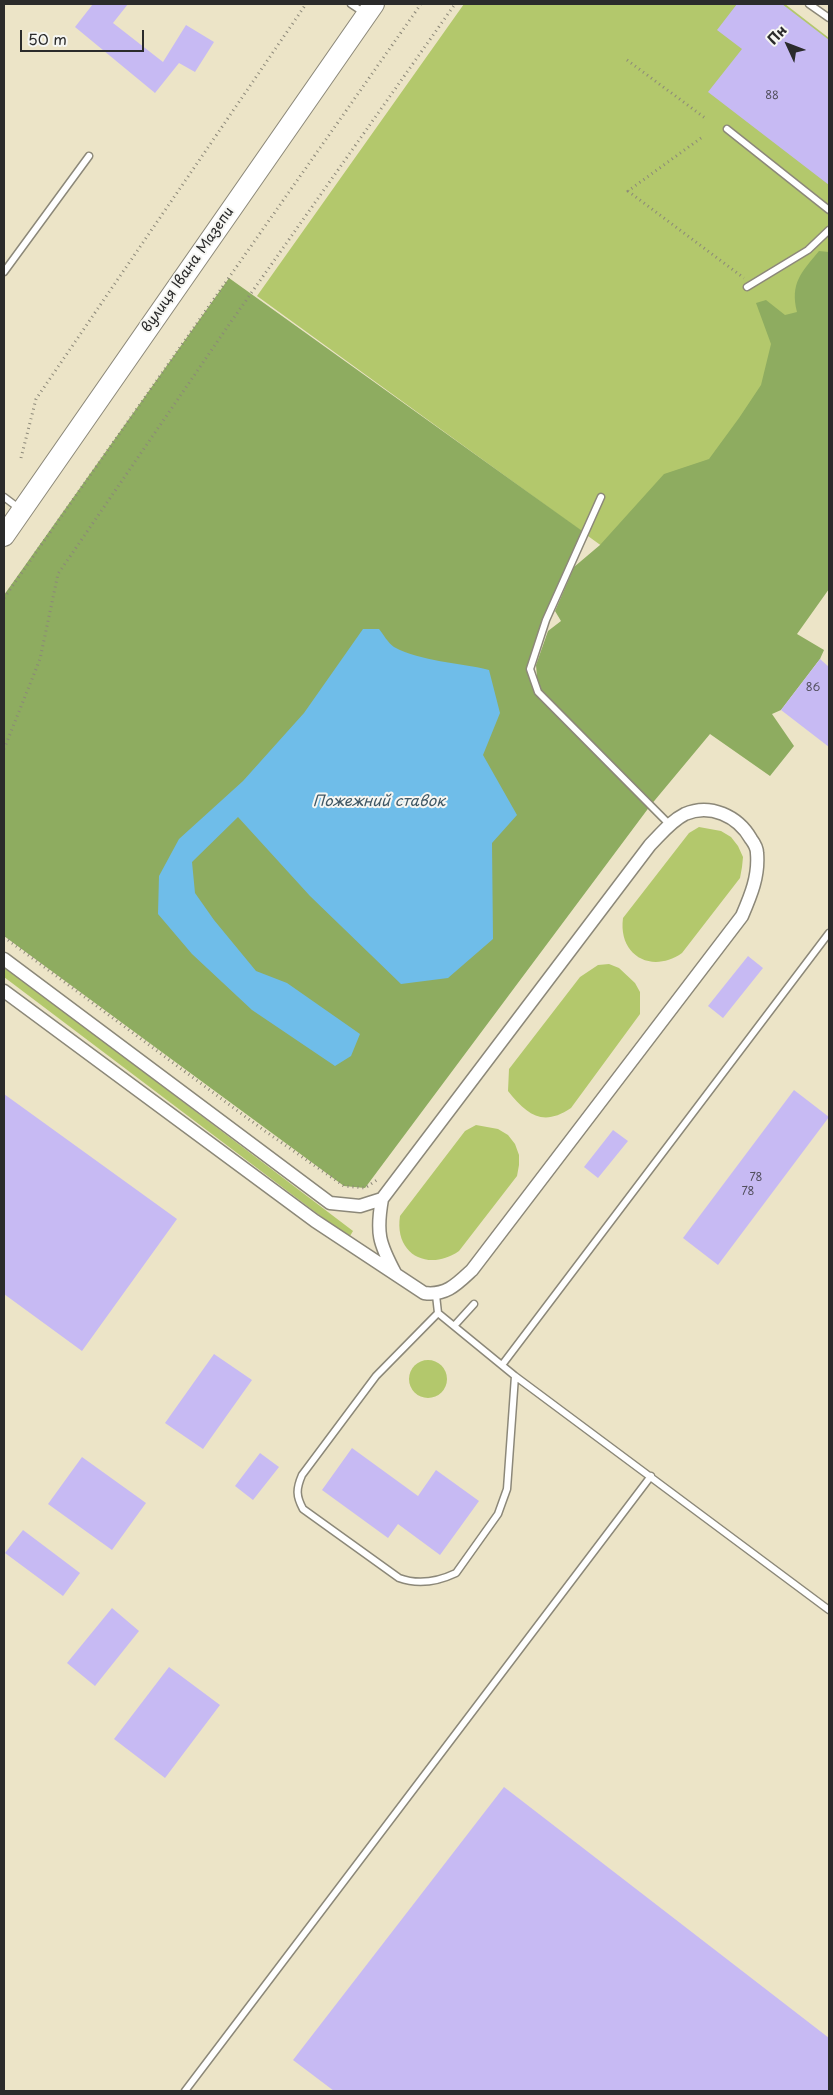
<!DOCTYPE html>
<meta charset="utf-8">
<style>
body{margin:0}
#map{position:relative;width:833px;height:2095px;overflow:hidden;background:#ece4c7;font-family:"Playpen Sans",sans-serif}
canvas{display:block}
.frame{position:absolute;inset:0;border:5px solid #2b2b2b;pointer-events:none}
.north{position:absolute;left:763px;top:20px;width:50px;height:50px;-webkit-text-stroke:4px #f6f6f2;paint-order:stroke;rotate:313deg;font-size:14px;font-weight:700;line-height:20px;text-align:center;color:#2b2b2b}
.north::after{content:'';display:block;margin:auto;width:18px;height:22px;background:#2b2b2b;clip-path:polygon(50% 0,100% 100%,50% 72%,0 100%)}
.scale{position:absolute;left:20px;top:30px;width:124px;height:22px;box-sizing:border-box;border:2px solid #2b2b2b;border-top:0;padding-left:6px;font-size:15px;line-height:18px;white-space:nowrap;color:#2b2b2b;-webkit-text-stroke:4px #f6f6f2;paint-order:stroke}
</style>
<div id="map">
<canvas width="833" height="2095"></canvas>
<div class="frame"></div>
<div class="north">Пн</div>
<div class="scale">50 m</div>
</div>
<script>
const ctx = document.querySelector('canvas').getContext('2d');
ctx.lineJoin = 'round';
function fillPath(path, color) {
  ctx.fillStyle = color;
  ctx.fill(path, 'evenodd');
}
function trace(path, color, width, dash) {
  ctx.strokeStyle = color;
  ctx.lineWidth = width;
  ctx.lineCap = dash ? 'butt' : 'round';
  ctx.setLineDash(dash || []);
  ctx.stroke(path);
}
function drawText(font, color, halo, rows, align = 'center') {
  ctx.font = font + ' "Playpen Sans",sans-serif';
  ctx.lineWidth = 4;
  ctx.setLineDash([]);
  ctx.textBaseline = 'middle';
  ctx.strokeStyle = halo;
  ctx.fillStyle = color;
  for (const [text, x, y, turn = 0] of rows) {
    ctx.save();
    ctx.translate(x, y);
    ctx.rotate((+turn || 0) * Math.PI / 180);
    ctx.textAlign = isNaN(turn) ? turn : align;
    if (halo) ctx.strokeText(text, 0, 0);
    ctx.fillText(text, 0, 0);
    ctx.restore();
  }
}
fillPath(new Path2D(`
 M464,4H785L829,38V329L639,573L257,296Z
 M699,827L721,831L731,837L738,846L743,857L742,867L740,878L682,953C652,974 618,956 623,918L689,833Z
 M609,964L619,968L635,983L640,992V1014L571,1108C543,1127 527,1115 508,1091L509,1069L580,977L598,965Z
 M4,966L328,1212L353,1231L350,1236L343,1233L4,977Z
 M476,1125L498,1129L508,1135L515,1144L519,1155V1165L517,1176L459,1251C429,1272 394,1255 400,1216L465,1131Z
 M409 1379a19 19 0 1 1 38 0a19 19 0 1 1-38 0Z`), '#b3c86c');
fillPath(new Path2D(`
 M819,251L829,252V589L797,634L824,650L820,659L781,710L772,714L794,746L770,776L710,734L650,806L365,1188L344,1186L4,936V595L229,278L585,533L546,620L530,669L538,689L536,665L548,631L561,621L555,611L574,567L600,545L664,474L709,459L739,418L761,385L771,344L756,303L766,300L785,315L797,312C790,283 801,273 819,251Z`), '#8eac60');
fillPath(new Path2D(`
 M363,629H379C383,634 388,643 394,647C422,662 458,662 489,670L500,713L483,755L517,815L492,843L493,939L448,978L401,984L310,896L238,817L192,862L195,893L214,920L256,971L287,983L360,1034L351,1056L335,1066L252,1010L192,954L158,914L159,876L179,839L243,781L304,713Z`), '#6fbde9');
fillPath(new Path2D(`
 M93,4H128L113,23L163,62L186,25L214,42L195,72L179,63L155,93L75,27Z
 M737,4H782L829,40V185L708,92L742,49L717,30Z
 M820,659L829,667V747L781,710Z
 M748,956L763,968L723,1018L708,1006Z
 M794,1090L829,1117L718,1265L683,1238Z
 M4,1094L177,1219L82,1351L4,1294Z
 M613,1130L628,1141L598,1178L584,1167Z
 M214,1354L252,1380L203,1449L165,1423Z
 M352,1448L418,1496L436,1470L479,1501L440,1555L398,1524L388,1538L322,1490Z
 M260,1453L279,1467L253,1500L235,1486Z
 M82,1457L146,1503L112,1550L48,1504Z
 M23,1530L80,1573L63,1596L5,1553Z
 M112,1608L139,1631L95,1686L67,1663Z
 M169,1667L220,1705L165,1778L114,1739Z
 M504,1787L829,2038V2091H334L293,2060Z`), '#c7baf3');
const lane = new Path2D(`
 M351,4L366,14
 M809,4L829,18
 M727,129L829,210
 M4,272L89,156
 M747,287L808,250L829,230
 M4,497L20,509
 M601,497L546,620L530,669L538,692L670,825
 M436,1295L438,1313L515,1376L829,1610
 M438,1313L376,1376L302,1475C296,1489 296,1496 303,1509L399,1578C418,1585 437,1582 456,1573L498,1514L507,1489L515,1376
 M454,1326L474,1304
 M502,1365L829,933
 M185,2091L651,1476`);
const street = new Path2D(`
 M4,959L330,1203L360,1206L382,1199L650,845C661,834 671,821 685,814C710,803 738,816 751,839C754,843 757,848 757,853C759,876 751,895 742,916L472,1270C457,1284 446,1296 424,1293L315,1221L4,991
 M382,1199C376,1233 379,1243 395,1273`);
const primary = new Path2D(`
 M4,536L374,4`);
trace(lane, '#8c8879', 9);
trace(street, '#8c8879', 15);
trace(primary, '#8c8879', 22);
trace(new Path2D(`
 M627,60L705,118
 M701,138L628,191L744,278
 M21,458L36,399L306,4
 M4,598L421,4
 M4,749L40,659L58,574L228,326L455,4
 M4,937L262,1129L344,1186L365,1188L377,1180`), '#8c8879', 3, [1, 4]);
trace(lane, '#fff', 6);
trace(street, '#fff', 12);
trace(primary, '#fff', 20);
drawText('11px', '#524f5d', null, [
 ["88",772,96],
 ["86",813,688],
 ["78",756,1178],
 ["78",748,1192]
]);
drawText('14px', '#2b2b2b', '#f6f6f2', [
 ["вулиця Івана Мазепи",188,270,-55]
]);
drawText('italic 15px', '#3f5764', '#f6f6f2', [
 ["Пожежний ставок",379,802]
]);
</script>
